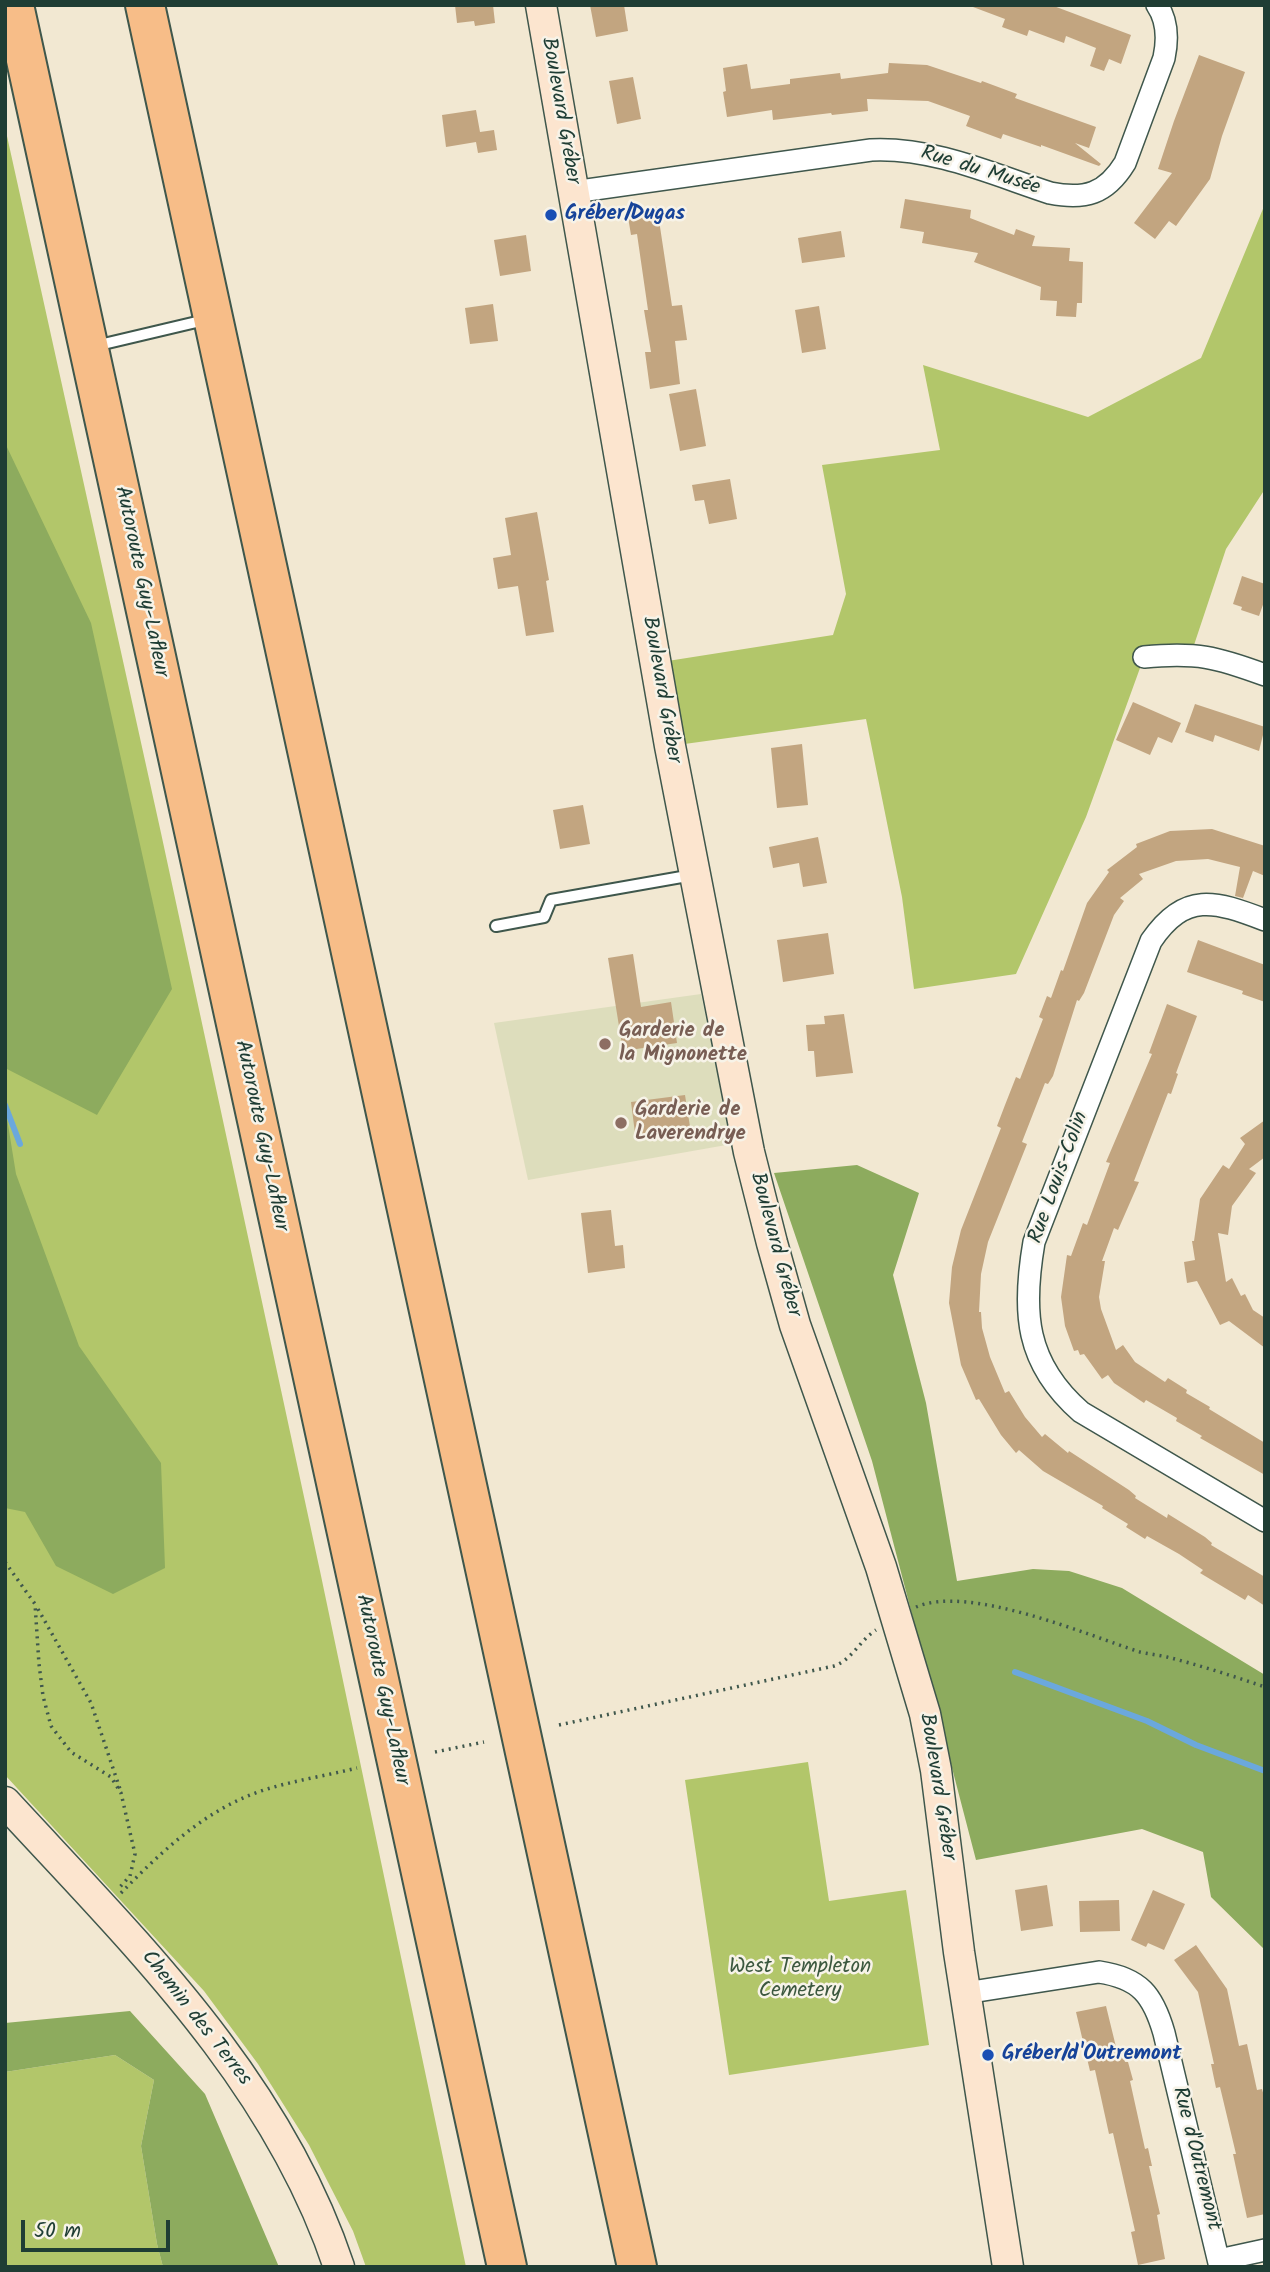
<!DOCTYPE html>
<meta charset="utf-8">
<style>
body{margin:0}
#map{position:relative;width:1270px;height:2272px;overflow:hidden;background:#f2e8d2;font-family:Kalam,sans-serif}
canvas{display:block}
.frame{position:absolute;inset:0;border:7px solid #1f3d34;pointer-events:none}
.scale{position:absolute;left:21px;top:2220px;width:149px;height:32px;box-sizing:border-box;border:4px solid #1f3d34;border-top:0;padding-left:9px;font-size:21px;line-height:24px;white-space:nowrap;color:#1f3d34;-webkit-text-stroke:5px #f7f3e8;paint-order:stroke}
</style>
<div id="map">
<canvas width="1270" height="2272"></canvas>
<div class="frame"></div>
<div class="scale">50 m</div>
</div>
<script>
const ctx = document.querySelector('canvas').getContext('2d');
ctx.lineJoin = 'round';
function fillPath(path, color) {
  ctx.fillStyle = color;
  ctx.fill(path, 'evenodd');
}
function trace(path, color, width, dash) {
  ctx.strokeStyle = color;
  ctx.lineWidth = width;
  ctx.lineCap = dash ? 'butt' : 'round';
  ctx.setLineDash(dash || []);
  ctx.stroke(path);
}
function drawText(font, color, halo, rows, align = 'center') {
  ctx.font = font + ' Kalam,sans-serif';
  ctx.lineWidth = 5;
  ctx.setLineDash([]);
  ctx.textBaseline = 'middle';
  ctx.strokeStyle = halo;
  ctx.fillStyle = color;
  for (const [text, x, y, turn = 0] of rows) {
    ctx.save();
    ctx.translate(x, y);
    ctx.rotate((+turn || 0) * Math.PI / 180);
    ctx.textAlign = isNaN(turn) ? turn : align;
    if (halo) ctx.strokeText(text, 0, 0);
    ctx.fillText(text, 0, 0);
    ctx.restore();
  }
}
fillPath(new Path2D(`
 M701,994L732,1144L528,1180L494,1023Z`), '#ddddbc');
fillPath(new Path2D(`
 M5,127L161,833L320,1571L466,2267H366L353,2231L309,2145L258,2064L204,1991L5,1775Z
 M1265,204V489L1226,549L1191,654L1144,657L1086,817L1016,974L914,989L902,897L866,719L670,746L655,663L833,635L846,594L822,465L940,450L923,365L1088,417L1201,358Z
 M808,1762L829,1901L906,1890L929,2045L729,2075L685,1780Z
 M115,2055L154,2080L141,2146L157,2244L163,2267H5V2072Z`), '#b2c66a');
fillPath(new Path2D(`
 M5,443L91,623L172,989L97,1115L5,1068Z
 M5,1106L16,1174L79,1346L161,1463L165,1568L113,1594L56,1566L25,1512L5,1508Z
 M857,1165L919,1193L893,1275L926,1403L957,1581L1033,1569L1069,1571L1122,1588L1265,1675V1950L1211,1897L1203,1852L1142,1829L976,1860L872,1461L774,1173Z
 M130,2011L205,2094L279,2267H163L157,2244L141,2146L154,2080L115,2055L5,2072V2023Z`), '#8dab5e');
trace(new Path2D(`
 M5,1105L20,1144
 M1015,1672L1147,1721L1196,1745L1265,1771`), '#6ba8dd', 6);
fillPath(new Path2D(`
 M455,5H493L495,23L475,26L474,21L457,23Z
 M590,5H624L628,31L596,37Z
 M973,5H1051L1131,35L1121,64L1109,59L1104,71L1090,66L1096,48L1066,36L1064,43L1029,30L1027,36L1002,27L1005,19L973,7Z
 M1199,55L1245,72L1222,136L1210,179L1176,226L1169,221L1155,239L1134,223L1172,173L1158,169L1174,121Z
 M889,63L927,65L981,83L982,81L1017,94L1015,98L1096,127L1089,148L1075,143L1101,164L1099,166L1041,145V147L1003,134L1001,139L966,126L970,116L928,101L867,99L868,111L832,115L831,113L773,120L772,110L727,117L723,92L726,91L723,68L747,64L751,89L790,84V79L840,73L841,79L888,73Z
 M633,77L641,119L617,124L609,81Z
 M476,110L480,132L494,130L497,150L478,153L476,142L446,147L442,115Z
 M905,199L971,210L970,218L1014,235L1016,229L1035,236L1032,246L1070,248L1069,261L1083,262L1082,303H1077L1076,317L1056,316L1057,301L1040,300L1041,287L974,262L978,253L922,243L924,232L900,228Z
 M657,207L672,306L682,305L687,340L675,341L680,384L650,389L645,352H651L644,310H648L637,234L631,235L627,211Z
 M841,231L845,257L802,263L798,238Z
 M526,235L531,271L500,276L494,240Z
 M493,304L498,341L470,344L465,308Z
 M819,306L826,349L802,353L795,310Z
 M696,389L706,446L680,451L669,394Z
 M730,479L737,519L709,524L704,500L695,501L692,485Z
 M537,512L549,580L546,581L554,632L526,636L518,586L498,589L493,558L511,555L505,518Z
 M1242,576L1265,584V599L1259,616L1241,610L1242,607L1233,604Z
 M1133,702L1181,723L1172,743L1158,737L1150,755L1116,740Z
 M1195,704L1265,727L1259,751L1215,735L1213,742L1185,732Z
 M802,744L808,805L777,808L771,748Z
 M583,805L590,844L560,849L553,810Z
 M1212,829L1265,846V876L1253,871L1243,898L1235,896L1240,867L1208,859L1176,861L1139,874L1143,879L1120,898L1124,901L1114,915L1084,993L1079,1001L1077,1000L1053,1076L1048,1084L1045,1083L1022,1142L1027,1144L988,1242L981,1274L979,1312H981L982,1328L990,1357L1005,1393L1009,1391L1025,1417L1042,1437L1045,1434L1068,1453L1069,1451L1129,1490L1136,1496L1135,1498L1167,1518L1168,1514L1205,1537L1212,1543L1211,1545L1265,1577V1606L1248,1595L1245,1600L1200,1573L1203,1570L1179,1554L1147,1536L1145,1539L1126,1527L1128,1524L1102,1508L1103,1506L1043,1471L1019,1450L1016,1453L1001,1435L979,1399L976,1400L961,1365L949,1303L952,1267L961,1230L1001,1128L997,1126L1005,1105L1016,1077L1020,1079L1043,1019L1039,1017L1047,996L1051,998L1061,970L1063,971L1087,903L1109,872L1107,870L1137,847L1136,844L1170,831Z
 M818,837L827,883L803,887L799,863L773,868L769,847Z
 M828,933L834,974L783,982L777,940Z
 M1198,940L1265,965V1002L1242,994L1243,991L1187,972Z
 M633,954L641,1007L671,1002L677,1043L623,1051L608,958Z
 M1167,1004L1197,1016L1176,1073L1178,1074L1171,1094L1168,1093L1134,1181L1139,1182L1118,1230L1114,1228L1102,1261H1105L1099,1297L1101,1309L1116,1350L1123,1345L1135,1362L1165,1382L1168,1378L1187,1390L1186,1393L1210,1407L1209,1409L1265,1443V1475L1200,1438L1202,1436L1176,1421L1177,1418L1146,1400L1144,1403L1114,1383L1108,1375L1102,1379L1084,1354L1080,1355L1078,1350L1074,1351L1065,1326L1061,1297L1067,1255L1071,1256L1083,1223L1087,1225L1110,1163L1106,1162L1152,1054L1149,1053Z
 M844,1014L853,1073L816,1077L814,1051H808L806,1025L825,1024L824,1016Z
 M685,1095L691,1133L636,1141L631,1102Z
 M1265,1120V1157L1249,1169L1256,1173L1232,1206L1228,1235L1218,1233L1226,1282L1232,1278L1241,1296L1245,1294L1253,1310L1265,1318V1348L1229,1321L1220,1325L1197,1281L1187,1283L1184,1262L1195,1260L1192,1241H1194L1200,1199L1223,1165L1229,1169L1245,1144L1240,1138Z
 M611,1210L615,1246L623,1245L625,1268L588,1273L581,1213Z
 M1047,1885L1053,1926L1021,1931L1015,1890Z
 M1153,1890L1185,1904L1164,1950L1148,1943L1146,1947L1131,1940Z
 M1119,1900L1120,1931L1080,1932L1079,1901Z
 M1196,1945L1227,1989L1239,2046L1247,2044L1257,2090L1262,2089L1265,2100V2214L1247,2218L1233,2154H1236L1220,2087L1216,2088L1211,2064H1214L1198,1992L1174,1960Z
 M1106,2006L1117,2051L1122,2050L1125,2062H1128L1133,2080L1130,2081L1145,2149L1148,2148L1152,2166H1149L1160,2214L1157,2215L1165,2259L1138,2265L1131,2232L1135,2231L1113,2133L1109,2134L1095,2070L1090,2071L1076,2012Z`), '#c2a580');
const lane = new Path2D(`
 M95,346L205,320
 M496,926L544,917L551,900L693,875`);
const street = new Path2D(`
 M573,192L871,150C933,147 992,174 1050,193C1085,200 1106,194 1125,163L1164,58C1168,39 1168,21 1157,5
 M1144,657C1197,652 1216,657 1265,675
 M1265,920C1215,901 1185,891 1151,941L1034,1242C1022,1312 1025,1363 1081,1412L1265,1521
 M965,1993L1099,1972C1140,1978 1153,1995 1164,2033L1220,2267
 M1219,2260L1265,2250`);
const secondary = new Path2D(`
 M541,5L670,746L749,1152L772,1243L795,1325L881,1567L925,1714L936,1770L959,1952L1008,2267
 M5,1802C135,1943 277,2080 339,2267`);
const highway = new Path2D(`
 M14,5L507,2267
 M145,5L637,2267`);
trace(lane, '#3f574c', 14);
trace(street, '#3f574c', 24);
trace(secondary, '#3f574c', 33);
trace(highway, '#3f574c', 42);
trace(new Path2D(`
 M5,1562L35,1604L39,1664L43,1696L51,1726L71,1752L111,1777L121,1793L135,1854L130,1876L119,1888
 M916,1607C969,1584 1087,1635 1140,1652C1149,1654 1158,1655 1167,1657C1199,1665 1233,1676 1265,1687
 M38,1609L91,1703L120,1789
 M559,1725L834,1666C852,1660 860,1640 876,1630
 M435,1752L484,1742
 M121,1893C160,1853 204,1811 258,1792C290,1781 325,1776 357,1768`), '#3f574c', 3.5, [2, 5]);
trace(lane, '#fff', 10);
trace(street, '#fff', 21);
trace(secondary, '#fce5cf', 30);
trace(highway, '#f7bd88', 38);
for (const [x, y, r, color] of [
 [551,215,7,"#1a4fb4"],
 [605,1044,7,"#8d6e63"],
 [621,1123,7,"#8d6e63"],
 [988,2055,7,"#1a4fb4"]
]) {
  const dot = new Path2D();
  dot.arc(x, y, r, 0, 2 * Math.PI);
  ctx.fillStyle = color;
  ctx.fill(dot);
  trace(dot, '#f7f3e8', 2.5);
}
drawText('21px', '#1f3d34', '#f7f3e8', [
 ["Boulevard Gréber",559,111,80],
 ["Rue du Musée",980,172,17],
 ["Autoroute Guy-Lafleur",140,582,78],
 ["Boulevard Gréber",660,690,80],
 ["Autoroute Guy-Lafleur",260,1136,78],
 ["Rue Louis-Colin",1060,1178,-70],
 ["Boulevard Gréber",774,1245,75],
 ["Autoroute Guy-Lafleur",381,1690,78],
 ["Boulevard Gréber",936,1787,81],
 ["Chemin des Terres",195,2019,52],
 ["Rue d'Outremont",1195,2159,76]
]);
drawText('bold 21px', '#164399', '#f7f3e8', [
 ["Gréber/Dugas",565,215],
 ["Gréber/d'Outremont",1002,2055]
], 'left');
drawText('bold 21px', '#785e54', '#f7f3e8', [
 ["Garderie de",619,1032],
 ["la Mignonette",619,1056],
 ["Garderie de",635,1111],
 ["Laverendrye",635,1135]
], 'left');
drawText('21px', '#3c583f', '#f7f3e8', [
 ["West Templeton",800,1968],
 ["Cemetery",800,1992]
]);
</script>
